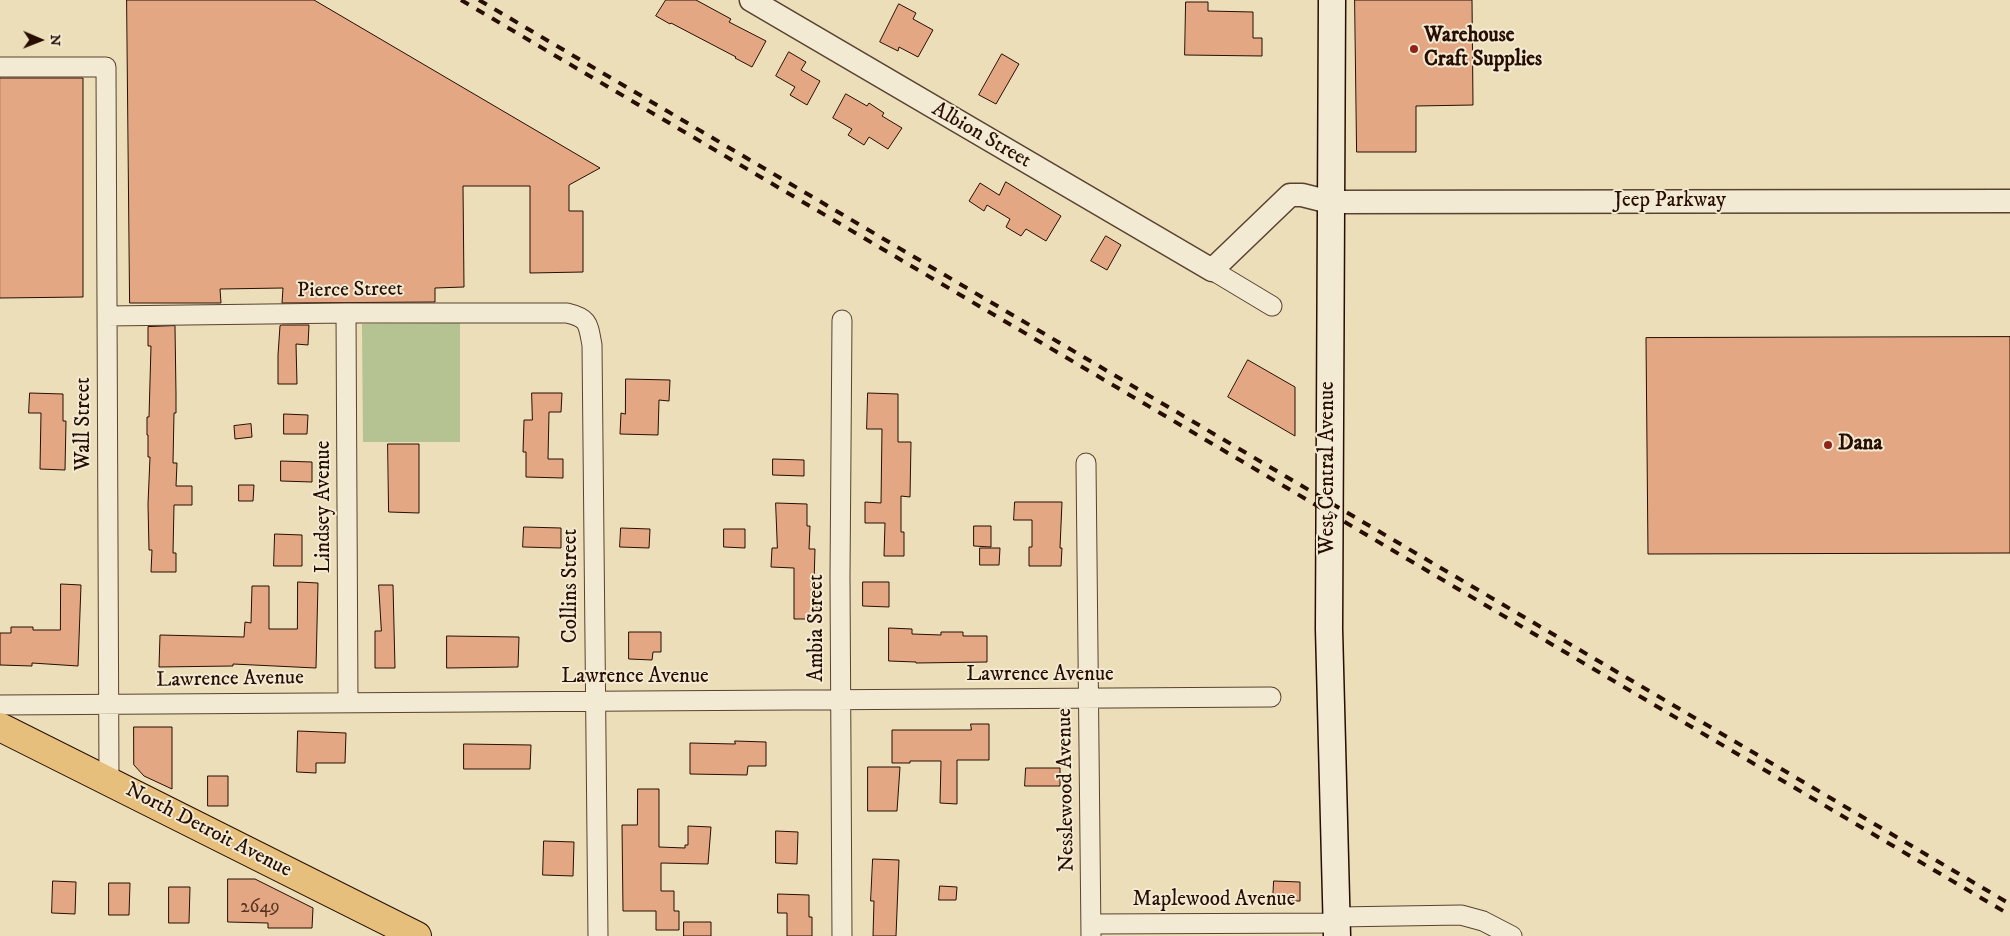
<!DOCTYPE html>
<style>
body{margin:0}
#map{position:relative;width:2010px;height:936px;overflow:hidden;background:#ebdeb9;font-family:"IM FELL DW Pica",serif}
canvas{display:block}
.north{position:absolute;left:15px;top:15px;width:50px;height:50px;-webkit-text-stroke:4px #f2ead2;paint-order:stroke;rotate:91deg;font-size:14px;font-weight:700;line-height:20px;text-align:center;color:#280e02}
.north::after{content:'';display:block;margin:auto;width:18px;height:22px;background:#280e02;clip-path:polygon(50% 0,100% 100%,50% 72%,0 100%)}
</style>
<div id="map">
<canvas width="2010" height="936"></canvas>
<div class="north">N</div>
</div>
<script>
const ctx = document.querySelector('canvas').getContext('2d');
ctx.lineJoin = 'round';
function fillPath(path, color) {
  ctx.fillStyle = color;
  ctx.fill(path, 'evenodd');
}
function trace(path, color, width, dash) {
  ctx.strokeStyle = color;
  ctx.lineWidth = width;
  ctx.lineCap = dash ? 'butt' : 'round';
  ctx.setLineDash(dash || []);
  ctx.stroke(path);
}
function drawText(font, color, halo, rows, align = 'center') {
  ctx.font = font + ' "IM FELL DW Pica",serif';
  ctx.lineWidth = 4;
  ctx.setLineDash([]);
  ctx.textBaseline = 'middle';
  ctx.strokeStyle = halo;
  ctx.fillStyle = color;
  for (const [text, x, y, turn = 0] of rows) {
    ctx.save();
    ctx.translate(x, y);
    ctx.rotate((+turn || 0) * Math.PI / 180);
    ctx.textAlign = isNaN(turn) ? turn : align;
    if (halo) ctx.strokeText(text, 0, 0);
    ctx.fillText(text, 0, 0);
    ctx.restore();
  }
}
fillPath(new Path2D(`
 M460,323V442H363L362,324Z`), '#b5c291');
const building = new Path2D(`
 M127,0H314L600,168L569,185V211H583V272L530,273V186H463L464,287L435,288V302L282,303L283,288L220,289L221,303H130Z
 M666,0H696L731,19L729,22L766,41L752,67L735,58L736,57L671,23L670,24L656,16Z
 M1355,0H1472L1473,105L1416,106V152H1357Z
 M1186,2H1208V11L1253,12V38H1262V56L1185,55Z
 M899,4L916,13L913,19L933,30L918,57L899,47L898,51L880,42Z
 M789,52L806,62L801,70L820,81L807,105L790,95L795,87L776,76Z
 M1002,54L1019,64L996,104L979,95Z
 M0,78H83V297L0,298Z
 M846,94L867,106L869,103L884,113L882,116L902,128L888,149L869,137L864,145L848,135L852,129L833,118Z
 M1006,182L1061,216L1046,241L1026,229L1021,236L1006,227L1010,219L987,205L984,211L969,201L980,183L999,195Z
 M1106,236L1121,245L1107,270L1091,261Z
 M282,325H309L308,345L296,344L297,384H278V355L280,326Z
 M175,326L176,394V413H174L173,463H177L176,486H192V505H174L173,553H176V572H151L152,550H149L148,504L150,457H148V435H147V417H149L151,346H148V327Z
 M2010,337V553L1648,554L1646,338Z
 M1248,360L1295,387V436L1228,397Z
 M626,379L670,380L669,401L659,400L658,435L620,434L621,413L625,414Z
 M30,393L63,394V421H66L65,470L40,469L41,413H29Z
 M532,393H562L561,412H549L548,459H563V478L526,477V452H523L524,420H532Z
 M868,393L898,394V442H911L910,497L901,496V532H904V556H884L885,523H865V502L881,503L882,429H867Z
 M284,414L308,415L307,434H284Z
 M251,424L252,437L235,439L234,426Z
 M388,444H419V513L389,512Z
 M773,459L804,460V476L773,475Z
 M281,461L312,462V482L281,481Z
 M239,485H254L253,501H239Z
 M1015,502H1062L1060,548H1062L1061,566H1029V547H1032V520H1014Z
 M776,503L807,504V526H810L809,549H815L814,584H817V619H794V568L771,567L772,548H777Z
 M974,526H991V547L974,546Z
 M524,527L561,528V548L523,547Z
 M621,528L650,529L649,548L620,547Z
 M724,529H745V548L724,547Z
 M275,534L302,535V566H274Z
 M980,548H1000L999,565H980Z
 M298,582L318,583L316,668L233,664V666L159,667L160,635L244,637L245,622L251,623L252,586H269V629H297Z
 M863,582H889V607L863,606Z
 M61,584L81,585L78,666L32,663V666L0,665V633H11V627H33V630H60Z
 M379,585H393L395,668H375V631H381Z
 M889,628L912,629V634L941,635V632H963V636H987V662L916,663V662L889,661Z
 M629,632H661V652H653L652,660L629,659Z
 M447,636L519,637L518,667L447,668Z
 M971,724H989V760H957V804L940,803L941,761H910V763H892V730H971Z
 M134,727H172V789L144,776L134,765Z
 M298,731L346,733L345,763H316V773L297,772Z
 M735,741L766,742V766H748L747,775L690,774V743L735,744Z
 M464,744L531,745L530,769H464Z
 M868,767H900L897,811H868Z
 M1026,768H1060V786H1025Z
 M208,776H228V806H208Z
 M638,789H659V847L685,848V845H688V826L711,827L708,864L661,863V891H674V911H679V930H656V911H623L622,825H637Z
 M776,831L798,832L797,864L776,863Z
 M544,841L574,842L573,876L543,875Z
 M873,859L899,860L896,936H873L874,901H871Z
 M228,879H255L313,908L312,928H268V923L228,922Z
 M53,881L76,882L75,914L52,913Z
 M1274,881L1300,882V901H1273Z
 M109,883H130L129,915H109Z
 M940,886L957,887L956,900H939Z
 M169,887H190L189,923H169Z
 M778,894L809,895V917H812V936H787V913H778Z
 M684,922H711V936H684Z`);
fillPath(building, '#e3a784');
trace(building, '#280e02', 1);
const minor = new Path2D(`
 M0,67H106L109,781
 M1212,270L1272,306
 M346,313L348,702
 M107,316L346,313H567C589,318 588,324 592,345L598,936
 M1086,463L1091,936
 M0,705L1271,697
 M1337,917L1461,915L1483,921L1512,936
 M1091,924L1337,923
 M842,936L840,577L842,320`);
const tertiary = new Path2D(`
 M751,0L1212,270L1290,195H1302L1330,202L2010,201`);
const secondary = new Path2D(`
 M1332,0L1329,629L1337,936`);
const primary = new Path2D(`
 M0,727L417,936`);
trace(minor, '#594230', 21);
trace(tertiary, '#594230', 25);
trace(secondary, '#280e02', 29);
trace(primary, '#280e02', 30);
trace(minor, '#f2ead2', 19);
trace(tertiary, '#f2ead2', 22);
trace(secondary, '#f2ead2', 26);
trace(primary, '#e6bf7c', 28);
trace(new Path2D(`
 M461,0L2010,915
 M479,0L2010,904`), '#280e02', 4, [9, 9]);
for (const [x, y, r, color] of [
 [1414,49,5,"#8f2418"],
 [1828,445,5,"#8f2418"]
]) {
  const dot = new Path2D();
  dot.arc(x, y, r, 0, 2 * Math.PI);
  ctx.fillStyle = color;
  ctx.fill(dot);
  trace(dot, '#f2ead2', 2);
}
drawText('19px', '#573422', null, [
 ["2649",260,908]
]);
drawText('bold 21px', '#280e02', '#f2ead2', [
 ["Warehouse",1424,37],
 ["Craft Supplies",1424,61],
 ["Dana",1838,445]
], 'left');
drawText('21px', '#280e02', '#f2ead2', [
 ["Albion Street",981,136,30],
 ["Jeep Parkway",1670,202],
 ["Pierce Street",350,291,-1],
 ["Wall Street",85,424,-90],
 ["West Central Avenue",1329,468,-90],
 ["Lindsey Avenue",325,507,-90],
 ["Collins Street",572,586,-90],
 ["Ambia Street",818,628,-90],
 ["Lawrence Avenue",1040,676],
 ["Lawrence Avenue",635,678],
 ["Lawrence Avenue",230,680,-1],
 ["Nesslewood Avenue",1067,790,-91],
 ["North Detroit Avenue",208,831,27],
 ["Maplewood Avenue",1214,901]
]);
</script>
